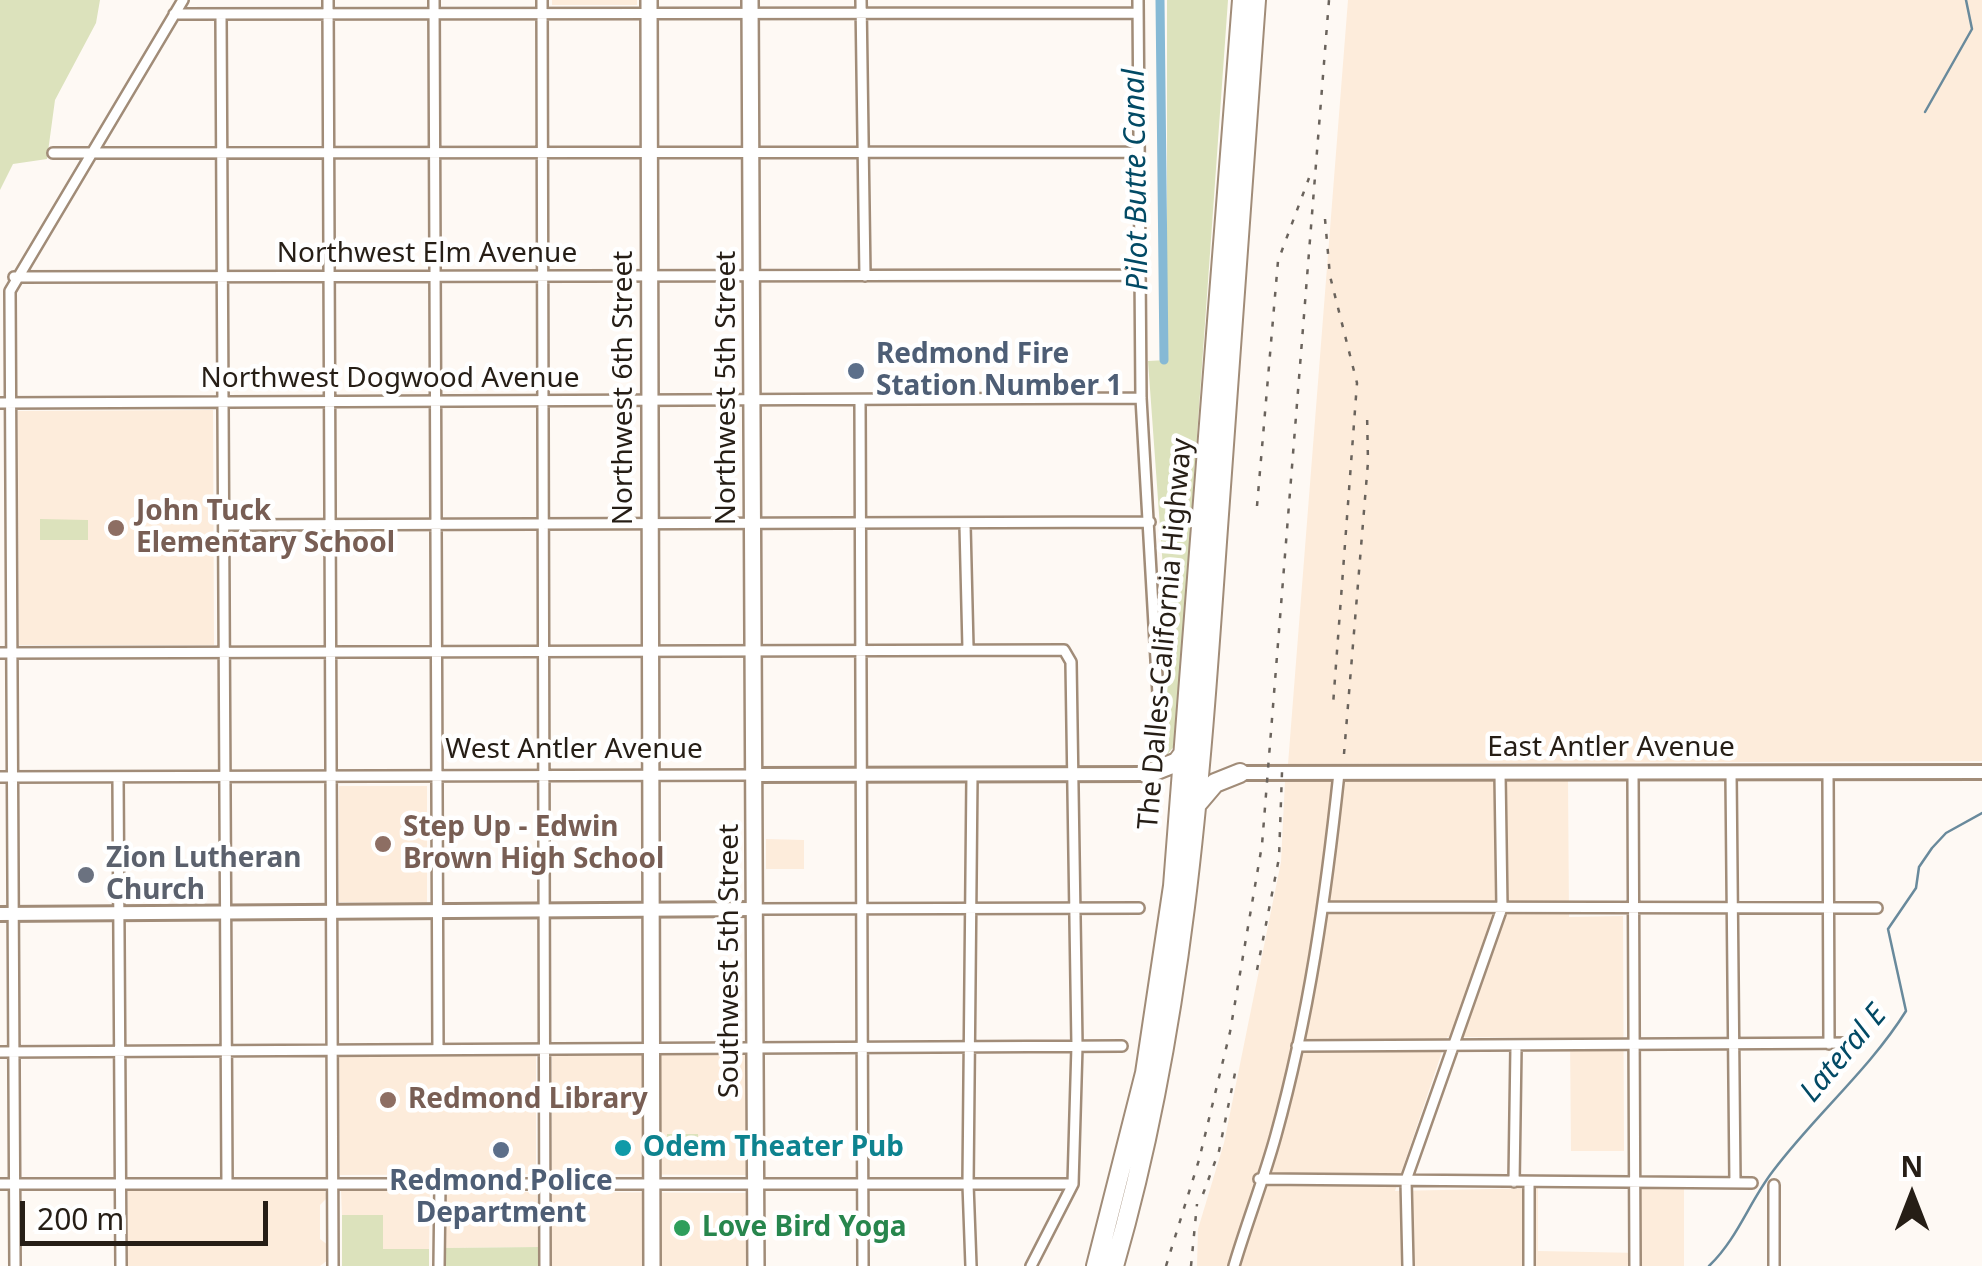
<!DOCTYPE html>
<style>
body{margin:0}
#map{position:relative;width:1982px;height:1266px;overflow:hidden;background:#fef9f4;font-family:"Noto Sans",sans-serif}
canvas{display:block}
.north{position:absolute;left:1862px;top:1146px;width:100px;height:100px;-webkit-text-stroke:8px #fff;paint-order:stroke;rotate:0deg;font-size:28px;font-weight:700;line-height:40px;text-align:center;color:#261e16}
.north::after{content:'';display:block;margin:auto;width:35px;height:45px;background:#261e16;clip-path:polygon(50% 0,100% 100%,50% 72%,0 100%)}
.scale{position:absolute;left:20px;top:1201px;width:248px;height:45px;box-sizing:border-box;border:5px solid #261e16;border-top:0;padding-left:12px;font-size:30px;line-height:35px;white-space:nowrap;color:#261e16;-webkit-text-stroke:8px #fff;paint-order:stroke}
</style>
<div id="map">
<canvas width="1982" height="1266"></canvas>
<div class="north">N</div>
<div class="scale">200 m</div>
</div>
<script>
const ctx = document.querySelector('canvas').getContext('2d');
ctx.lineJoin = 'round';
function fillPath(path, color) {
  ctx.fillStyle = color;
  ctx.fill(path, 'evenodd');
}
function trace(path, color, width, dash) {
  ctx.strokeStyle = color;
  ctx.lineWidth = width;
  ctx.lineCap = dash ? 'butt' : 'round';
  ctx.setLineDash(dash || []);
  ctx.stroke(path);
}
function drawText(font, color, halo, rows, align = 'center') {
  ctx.font = font + ' "Noto Sans",sans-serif';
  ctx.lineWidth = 9;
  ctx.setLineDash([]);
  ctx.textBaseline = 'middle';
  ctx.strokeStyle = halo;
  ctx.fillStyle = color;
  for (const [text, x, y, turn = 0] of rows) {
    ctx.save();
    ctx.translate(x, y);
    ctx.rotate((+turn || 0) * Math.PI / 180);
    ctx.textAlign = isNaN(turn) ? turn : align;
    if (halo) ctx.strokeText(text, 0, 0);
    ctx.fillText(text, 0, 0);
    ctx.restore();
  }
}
fillPath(new Path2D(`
 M552,0H637V5H552Z
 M1348,0H1982V761L1288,764Z
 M213,410L214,645H19L18,411Z
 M1568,779L1569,917L1623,916L1624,1151H1571L1570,1038L1447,1037L1395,1191L1538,1188V1251L1640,1253V1189L1684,1188V1266H1197L1198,1229L1224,1143L1281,862L1285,781Z
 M339,786H427V903L339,902Z
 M766,839L804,840V869H766Z
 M536,1053V1174L340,1175L339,1054Z
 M747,1053L748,1175L552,1174V1055Z
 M324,1190L328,1197L320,1205V1239L328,1245V1260L320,1266H128V1191Z
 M341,1190H430L429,1249H383V1215H342Z
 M449,1192H537L539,1247L444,1248L445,1197Z
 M551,1192L749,1193V1266H551Z`), '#fdecdb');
fillPath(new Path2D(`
 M0,0H100L96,23L55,100L47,159L13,164L0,190Z
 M1167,0H1228L1175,745L1162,761L1167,624L1148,361L1167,360Z
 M40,519L88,520V540H40Z
 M667,1134H698V1148H667Z
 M342,1215H383V1249H429V1266H342Z
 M539,1247V1266H444V1248Z`), '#dce2bc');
trace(new Path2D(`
 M1925,112L1972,29L1966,0
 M1709,1266C1738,1238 1749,1202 1773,1171C1815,1115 1869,1070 1906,1011L1888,929L1916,888L1919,867L1932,848L1946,833L1982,813`), '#698a9c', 2.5);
trace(new Path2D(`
 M1160,0L1164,360`), '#86b9d5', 9);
const street = new Path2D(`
 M328,0L333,1266
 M434,0L438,1049
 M542,0L545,1266
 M861,0L865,276
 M1138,0L1141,398L1159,712
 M174,14L1138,13
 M221,16L227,1184
 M53,153L1137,152
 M14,277L1140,275
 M860,400L863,1266
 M0,403L1141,398
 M225,525L1150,522
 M965,525L968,648
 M0,653L1064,650L1071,662L1077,1046L1073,1184L1031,1266
 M1731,773L1735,1183
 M1828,773L1829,1044
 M1633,774L1635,1266
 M0,777L754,775
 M118,777L121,1266
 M1324,907L1877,908
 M755,909L1139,908
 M1297,1046L1860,1043
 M0,1052L1122,1046
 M1259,1179L1752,1183
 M1514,1182L1516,1047
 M0,1184H1073
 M15,1266L10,291L183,0
 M439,1266L440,1184
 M971,1266L968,1184L972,775
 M1234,1266C1247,1222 1264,1179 1276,1135C1309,1016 1326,895 1339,773
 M1408,1266L1406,1180L1502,908L1500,774
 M1529,1266V1183
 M1774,1266V1185`);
const secondary = new Path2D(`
 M1240,773L1982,772
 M754,775L1147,774
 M0,914L755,909`);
const primary = new Path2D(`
 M649,0L652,1266
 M750,0L756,1266`);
const highway = new Path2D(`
 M1147,774L1177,762L1186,750
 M1198,803L1215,783L1240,773
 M1096,1266L1145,1073L1173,886L1242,0
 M1114,1266C1183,1029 1200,787 1217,542C1229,362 1243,181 1256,0`);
trace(street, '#a18c78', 14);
trace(secondary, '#a18c78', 18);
trace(primary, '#a18c78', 20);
trace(highway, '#a18c78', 22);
trace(street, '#fff', 9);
trace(secondary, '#fff', 12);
trace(primary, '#fff', 15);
trace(highway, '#fff', 18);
trace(new Path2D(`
 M1325,219L1330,276L1357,383L1333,705
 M1257,506L1278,261L1309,178
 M1344,754L1368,462L1367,412
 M1257,970L1279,858L1282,772
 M1203,1194L1219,1151L1235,1073
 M1166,1266L1199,1160L1230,1032L1262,845L1329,0
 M1191,1266L1197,1204`), '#6a635c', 2.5, [5, 10]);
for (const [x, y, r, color] of [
 [856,371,10,"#5c6f8a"],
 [116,528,10,"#8d6e63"],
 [383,844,10,"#8d6e63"],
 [86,875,10,"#6b7280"],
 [388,1100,10,"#8d6e63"],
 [623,1148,10,"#0f9aa8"],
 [501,1150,10,"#5c6f8a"],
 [682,1228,10,"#2e9e5b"]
]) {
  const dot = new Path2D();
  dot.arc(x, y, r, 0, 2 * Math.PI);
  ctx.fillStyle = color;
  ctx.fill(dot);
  trace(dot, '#fff', 4);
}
drawText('28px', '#261e16', '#fff', [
 ["Northwest Elm Avenue",427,254],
 ["Northwest Dogwood Avenue",390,379],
 ["Northwest 6th Street",624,388,-90],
 ["Northwest 5th Street",727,388,-90],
 ["The Dalles-California Highway",1166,634,-85],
 ["East Antler Avenue",1611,748],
 ["West Antler Avenue",574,750],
 ["Southwest 5th Street",730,961,-90]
]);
drawText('bold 28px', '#4e5e75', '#fff', [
 ["Redmond Fire",876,355],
 ["Station Number 1",876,387],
 ["Redmond Police",501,1182,"center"],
 ["Department",501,1214,"center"]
], 'left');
drawText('bold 28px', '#785e54', '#fff', [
 ["John Tuck",136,512],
 ["Elementary School",136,544],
 ["Step Up - Edwin",403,828],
 ["Brown High School",403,860],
 ["Redmond Library",408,1100]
], 'left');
drawText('bold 28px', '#5b616d', '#fff', [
 ["Zion Lutheran",106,859],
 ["Church",106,891]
], 'left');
drawText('bold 28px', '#0d838f', '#fff', [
 ["Odem Theater Pub",643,1148]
], 'left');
drawText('bold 28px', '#27864d', '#fff', [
 ["Love Bird Yoga",702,1228]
], 'left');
drawText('italic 30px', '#024a65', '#fff', [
 ["Pilot Butte Canal",1137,180,-91],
 ["Lateral E",1844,1054,-50]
]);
</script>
